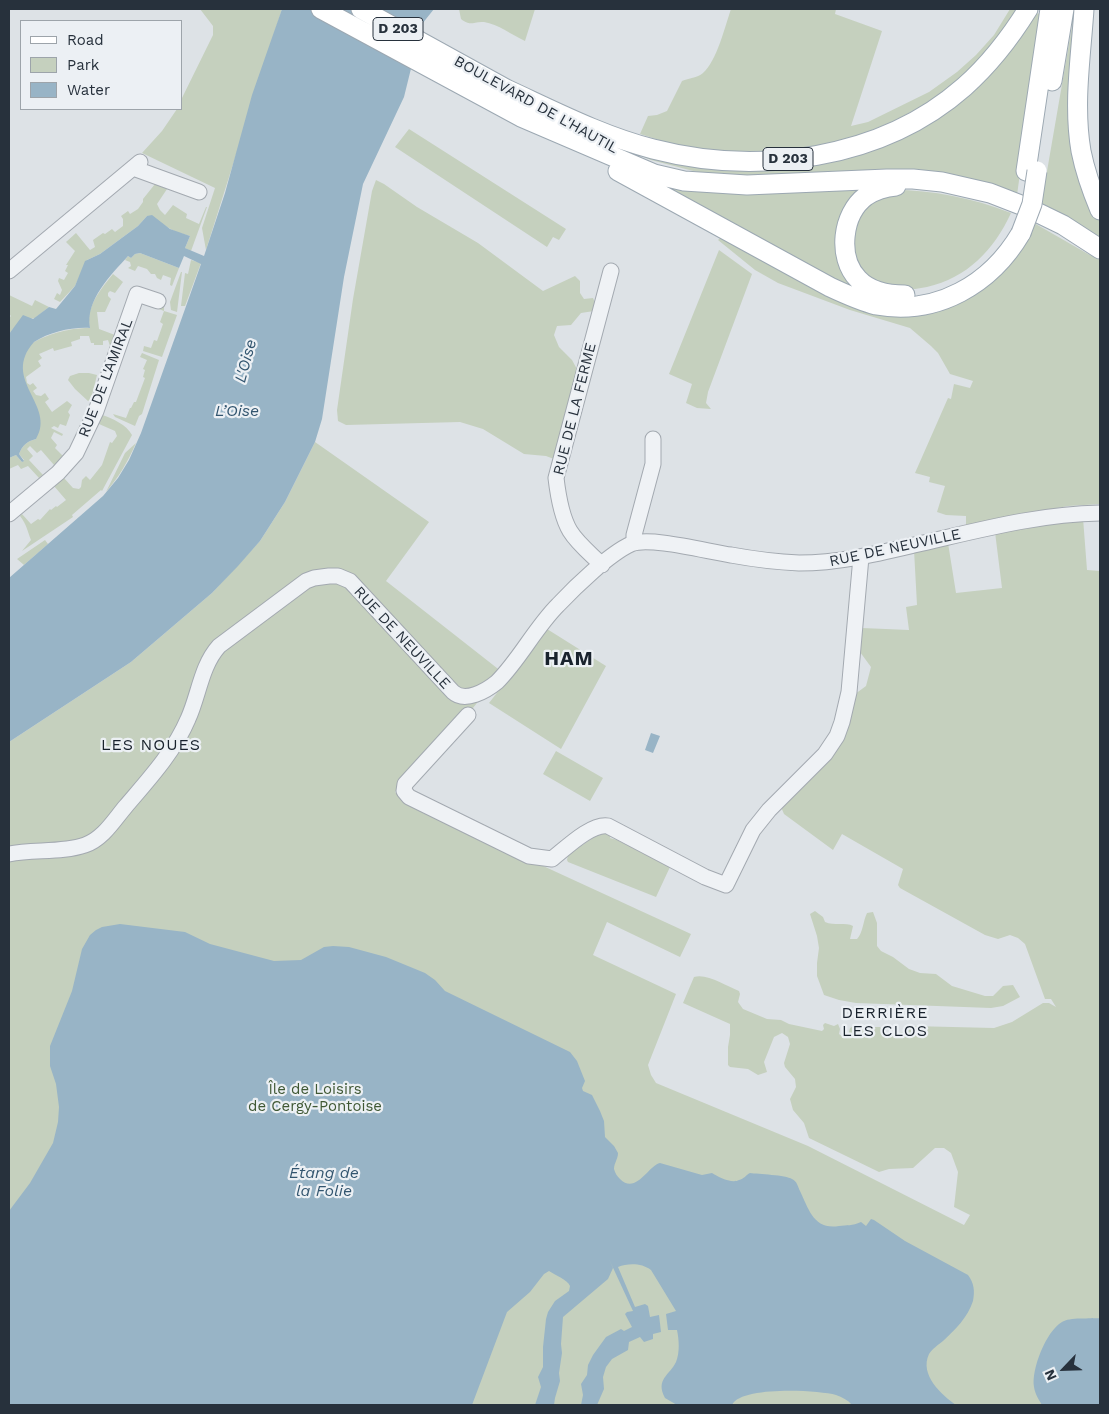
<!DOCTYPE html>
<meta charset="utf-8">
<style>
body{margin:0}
#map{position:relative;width:1109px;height:1414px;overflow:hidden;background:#dde2e6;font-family:"Work Sans",sans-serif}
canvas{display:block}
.frame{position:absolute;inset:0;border:10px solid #27313c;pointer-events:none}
.legend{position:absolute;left:20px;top:20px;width:162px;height:90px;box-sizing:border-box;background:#ecf0f4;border:1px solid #9da4aa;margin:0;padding:6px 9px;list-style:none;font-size:15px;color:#27313c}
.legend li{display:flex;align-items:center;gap:10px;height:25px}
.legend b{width:25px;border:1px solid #9da4aa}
.north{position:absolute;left:1039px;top:1344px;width:50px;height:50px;-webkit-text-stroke:4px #ecf0f4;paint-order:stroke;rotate:246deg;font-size:14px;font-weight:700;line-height:20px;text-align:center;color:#27313c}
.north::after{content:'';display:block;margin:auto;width:18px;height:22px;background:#27313c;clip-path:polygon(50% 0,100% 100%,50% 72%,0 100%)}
</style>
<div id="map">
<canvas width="1109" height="1414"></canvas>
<div class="frame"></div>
<ul class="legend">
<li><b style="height:6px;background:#fff"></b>Road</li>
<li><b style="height:14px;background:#c5d0be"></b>Park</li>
<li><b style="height:14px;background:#98b4c6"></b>Water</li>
</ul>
<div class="north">N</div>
</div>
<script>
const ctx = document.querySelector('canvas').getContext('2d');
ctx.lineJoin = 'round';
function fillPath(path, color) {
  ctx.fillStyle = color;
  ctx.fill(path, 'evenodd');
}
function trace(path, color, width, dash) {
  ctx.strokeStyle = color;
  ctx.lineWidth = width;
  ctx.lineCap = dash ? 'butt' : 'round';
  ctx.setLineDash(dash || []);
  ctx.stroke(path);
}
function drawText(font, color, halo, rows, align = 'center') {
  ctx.font = font + ' "Work Sans",sans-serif';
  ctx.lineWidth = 4.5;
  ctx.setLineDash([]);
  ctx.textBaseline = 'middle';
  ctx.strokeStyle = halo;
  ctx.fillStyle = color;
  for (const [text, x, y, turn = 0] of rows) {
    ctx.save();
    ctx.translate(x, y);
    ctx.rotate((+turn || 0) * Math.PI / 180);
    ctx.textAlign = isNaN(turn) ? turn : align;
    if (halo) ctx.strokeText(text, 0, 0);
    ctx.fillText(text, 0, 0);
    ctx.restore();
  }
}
fillPath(new Path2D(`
 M200,9H282L206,250L202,228L215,188L142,153L162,131L177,109H181V100L213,35V26Z
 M459,9H535L525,41C512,35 498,24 484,22C473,21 471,27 461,19Z
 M731,9H836L835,14L882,31L851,126L868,122L929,92L957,72L976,55L994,35L1010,9H1019L1008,27L966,74L935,99L894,121L847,140L818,148L736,154L675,145L640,134L648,116L657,115L667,111L682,81C689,78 697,78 703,73C717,61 725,26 731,9Z
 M1075,9H1078L1093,207L1100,221V242L1041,206Z
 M1035,13L1042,14L1017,195L701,173L651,160L612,144L694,164L896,137Z
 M409,129L566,229L559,240L553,237L547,247L395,147Z
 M643,174L862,188L847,213L857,284L851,292Z
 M376,180L384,184L417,207L478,243L543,291L575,276L580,281V293L584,299L593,298L596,305L594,311L581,313L571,325L557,326L554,335L559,347L572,360L578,371L554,459L546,456L524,454L483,429L460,422L346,425L338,421L337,410L353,299L372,191Z
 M155,184L169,186L157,204L160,210L165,215L173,205L187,214L186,218L199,224L206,207H207L191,251L185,248L190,236L176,232L147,216L138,226L100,254L87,260L75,286L60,302L54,299L57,293L60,295L62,290L58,281L59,278L64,280L68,273L65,271L68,265H66L75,251L66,242L76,233L90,250L95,247L93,240L103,233L105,234L112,229L115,232L123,226V219L121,216L128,211L130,214L138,209L143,202V199Z
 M893,190C933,190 973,198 1011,213C994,250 967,278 927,287C916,289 904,291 892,289C882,287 870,278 861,273L850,245L864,205Z
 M1034,223L1088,254L1100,258V504L1068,506L966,525V516L946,515L937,512L945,486L929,482L930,477L915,473L948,398L951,399L954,384L970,388L973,381L950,374L938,353L931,346L910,328L850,310L778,283L755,270L718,240L721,237L820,291L936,308Z
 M719,250L752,274L708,392L706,403L711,409L697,408L686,403L692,384L669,374Z
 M140,253L179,268L172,286L170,285L171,278L163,275L161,280L157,278L155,274H151L147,269L138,266L135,271L128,268L131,266L130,262L125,260L128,256L131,258L135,254Z
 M191,260L201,263L185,306H181L185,273L188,274Z
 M181,272H182L177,312L171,310L170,302Z
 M113,274L123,282L115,293L110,291L108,293V296L111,299L105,312H97L99,329L115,335L111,346H110L108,340L103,341V345H94V343H91L89,336H80V339L71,342L72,346L54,351L53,348L39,354L42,358L38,361L41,366L26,377L27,383L30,385L33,383L37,388L33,391L36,395L41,396L45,393L49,399L45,402L52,412L67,401L72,405L68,412L70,415L66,426L60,424L58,428L54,426L51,428L63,434L62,436L54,432L51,438L57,445L55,448L64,457L54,465L41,450L37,453L30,446L27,449L33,456L29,460L43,475L39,478L28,466L21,469L18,465L9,469V458L16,455L22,462L24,460L19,454C22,446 27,441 36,439C37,432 40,422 37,416C31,401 17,392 14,376C7,342 65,327 90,328C85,307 101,289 113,274Z
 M9,295L32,306L35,300L49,307L35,318L30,319L13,329L9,334V318L11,316L9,314Z
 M158,304L164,306V311L177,315L162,357L143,351L144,346L151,348L154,340L157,341L163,324L160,322L164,311L156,308Z
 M142,353L159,360L142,414L139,416L135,426L115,417L113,414L126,418L130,408H131L134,402H136L145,378L143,377L145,370L143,369L147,360L140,357Z
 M79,373H89L97,375L91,399L88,401L75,389L68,380L70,376Z
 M102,415C112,418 127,425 132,435L102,491L101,490L72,515L73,517L22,551L31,540C27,530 27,525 20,516L22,514L31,524L38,519L40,520L50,509L51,510L56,506L57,507L66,500L54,486L64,478L73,488L79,489L81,487L82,480L86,476L90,480L102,465L110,442L112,443L117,436L115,431L99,424Z
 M315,442L429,522L386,581L502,672L456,729L395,792L415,807L691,934L680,957L607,922L593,955L676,994L648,1065L651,1075L656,1083L808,1146L964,1225L970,1215L954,1207L958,1172L951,1153L944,1148H935L913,1168L889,1169L879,1172L809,1138L804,1123L793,1110L790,1099L796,1087L795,1079L785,1067L784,1063L790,1044L788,1037L782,1033L774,1037L764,1062L767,1072L758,1075L748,1069L730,1067L728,1065V1047L730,1035V1024L683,1003L694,977C707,973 726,986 739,991L740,994L738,1002L743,1009L767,1019L781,1020L789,1024L822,1031L824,1029L823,1025L825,1023L834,1026L838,1024L840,1029L839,1034L843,1037L848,1036L850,1028L857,1024L861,1027H880L885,1032L891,1035L909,1030L911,1026L994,1028L1012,1022L1043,1003H1049L1056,1007L1051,999H1045L1025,944L1018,938L1010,935L998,939L985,935L900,888L898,885L903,869L842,834L833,850L784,814L781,807L817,766L851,697L866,686L871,667L860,652L862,628L909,630L906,607L917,605L914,550L948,543L956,593L1002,588L995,532L1083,518L1087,570L1100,571V1405H9V742L131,662L212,593L260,541L285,502Z
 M136,443C128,461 119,477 106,492L125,453Z
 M45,540L48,544L24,565L17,559Z
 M547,629L606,666L561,749L489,703Z
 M556,751L603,778L590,801L543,774Z
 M603,834H611L610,838L617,840L670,867L656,897L568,862L567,860L568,855L594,837Z
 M815,911L823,917L825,922C834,926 846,922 853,926L850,939H857C863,933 863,921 867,913L873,912L877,923V946L881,951L893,957L909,969L920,973L936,974L952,986L985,996H993L1003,986L1013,985L1020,997L1003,1006L991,1008L856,1003L839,1000L824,995L817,976V963L819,948L817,936L810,914Z`), '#c5d0be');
fillPath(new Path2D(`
 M282,9H434L422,24L404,97L363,184L344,277L322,419L315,442L285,502L260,541L238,566L212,593L131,662L9,742V578L103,496L118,478L129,460L141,433L201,264L184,256L179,268L140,253L135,254L131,258L128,256C111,275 85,300 90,328C71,327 50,332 34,342C0,380 57,405 36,439C27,441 22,446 19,454L24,461L22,462L16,455L9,458V334L23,315L33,319L49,307L56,309L75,286L85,261L100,254L138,226L147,216L152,215L170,229L190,236L185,248L204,256L225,193L252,95Z
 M651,733L660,736L653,753L645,750Z
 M120,924L185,932L210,944L274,961L301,960L324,947L333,946L349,947L386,957L425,973L435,980L445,991L570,1052L577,1061L585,1081L582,1088L583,1091L592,1095L600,1111L604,1121L605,1137L614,1146L618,1153C618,1159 614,1163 614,1169C615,1173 617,1176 620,1179C636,1195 648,1166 660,1163L702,1175L712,1173C718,1177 732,1184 739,1180C744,1179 746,1175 750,1173C758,1174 786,1175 792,1179C797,1181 798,1187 800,1191C809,1210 814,1230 839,1226C847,1225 852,1226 861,1222L866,1226L871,1219L874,1220L905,1241L968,1275C974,1283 975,1291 973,1301C968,1317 955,1330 943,1341C938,1345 932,1349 929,1354C919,1375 942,1395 956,1405H852C848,1400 842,1397 836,1395C817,1390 741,1386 732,1405H677L665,1398C655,1379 670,1375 676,1362C680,1352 679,1340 677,1330H668L666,1314L676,1311L651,1270C642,1263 628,1263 618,1267L635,1307L645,1304L648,1306L650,1317L659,1315L661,1332L653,1334V1339L644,1342L640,1337L629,1342L628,1350L612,1359L606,1367L603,1377L604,1389L597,1405H581L583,1395L581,1384L587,1375L588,1365L593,1355L606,1337L621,1329L624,1331L632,1327L625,1314L627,1312L633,1311L609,1259L613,1268L608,1279L563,1317L561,1344L562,1353L559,1373L560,1381L555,1398L554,1405H535L541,1387L538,1377L543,1367V1347L546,1319L548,1312L555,1301L569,1291L570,1286C568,1280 555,1275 549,1271L544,1274L530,1292L507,1312L472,1405H9V1211L30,1183L53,1143L58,1122L59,1107L56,1084L50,1066V1046L72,991L82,949L90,935L96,930L102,927Z
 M1100,1318V1405H1042C1039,1400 1035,1394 1034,1387C1031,1370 1046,1331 1062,1322C1069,1317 1091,1319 1100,1318Z`), '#98b4c6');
const minor = new Path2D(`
 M133,168L199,192
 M9,271L140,162
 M9,514L58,473L76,453L96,411L137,294L158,301
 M634,543V535L653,464V439
 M602,565C591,554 578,544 570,531C561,516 558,495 556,478L611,271
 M468,715L405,784L404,791L409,797L529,856L552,859C565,849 591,823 608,826L705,877L726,885L753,830L769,810L825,754L837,736L842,722L849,692L861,557
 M9,854C33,849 62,853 85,845C103,839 114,820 126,806C149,779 174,752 188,719C199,695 201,666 219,646L306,581L314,578L329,576H338L350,581L453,692C465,703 486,691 497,682C520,659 535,628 558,605C575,587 609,554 631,544C649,536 709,552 731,555C753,559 776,562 799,563C839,563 876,554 914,545C976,531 1037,514 1100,513`);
const major = new Path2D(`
 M321,9L521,117L654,174L684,181L747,185L887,179H913L942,182L990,193L1026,207L1063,225L1100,249
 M361,9L517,95
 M1084,9C1081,56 1073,104 1081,151C1085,171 1092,191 1100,210
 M1052,81L1064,9
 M506,89C554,111 602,136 653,149C757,176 881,160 964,87C990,64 1010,38 1028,9
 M618,171L830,287C845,294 860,301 876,305C937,316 991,284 1021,233
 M1026,171L1050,9
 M896,186C885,187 875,190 866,196C842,214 837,257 858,279C870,292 888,295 905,295`);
trace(minor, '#a3a9b0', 17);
trace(major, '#9ca8b2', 21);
trace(minor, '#eff2f5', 15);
trace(major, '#fff', 19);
const majorBridge = new Path2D(`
 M1021,233L1032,204L1037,171`);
trace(majorBridge, '#9ca8b2', 21, []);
trace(majorBridge, '#fff', 19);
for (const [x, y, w] of [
 [398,29,50],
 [788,159,50]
]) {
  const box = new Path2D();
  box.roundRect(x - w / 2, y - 11.5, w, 23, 4);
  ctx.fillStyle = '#ecf0f4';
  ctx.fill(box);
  trace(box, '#27313c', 1);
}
drawText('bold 14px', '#27313c', null, [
 ["D 203",398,29],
 ["D 203",788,159]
]);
drawText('15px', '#27313c', '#ecf0f4', [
 ["BOULEVARD DE L'HAUTIL",536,105,29],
 ["RUE DE L'AMIRAL",106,378,-69],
 ["RUE DE LA FERME",575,409,-76],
 ["RUE DE NEUVILLE",895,548,-12],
 ["RUE DE NEUVILLE",402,638,47]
]);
drawText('15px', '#3f5834', '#ecf0f4', [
 ["Île de Loisirs",315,1090],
 ["de Cergy-Pontoise",315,1107]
]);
drawText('italic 16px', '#32556f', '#ecf0f4', [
 ["L'Oise",246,361,-75],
 ["L’Oise",237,411],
 ["Étang de",324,1173],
 ["la Folie",324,1191]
]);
ctx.letterSpacing = '1px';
drawText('16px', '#19222d', '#ecf0f4', [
 ["LES NOUES",151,745],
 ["DERRIÈRE",885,1013],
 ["LES CLOS",885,1031]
]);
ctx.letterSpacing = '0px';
ctx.letterSpacing = '1px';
drawText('bold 20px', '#19222d', '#ecf0f4', [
 ["HAM",569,659]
]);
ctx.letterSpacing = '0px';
</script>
